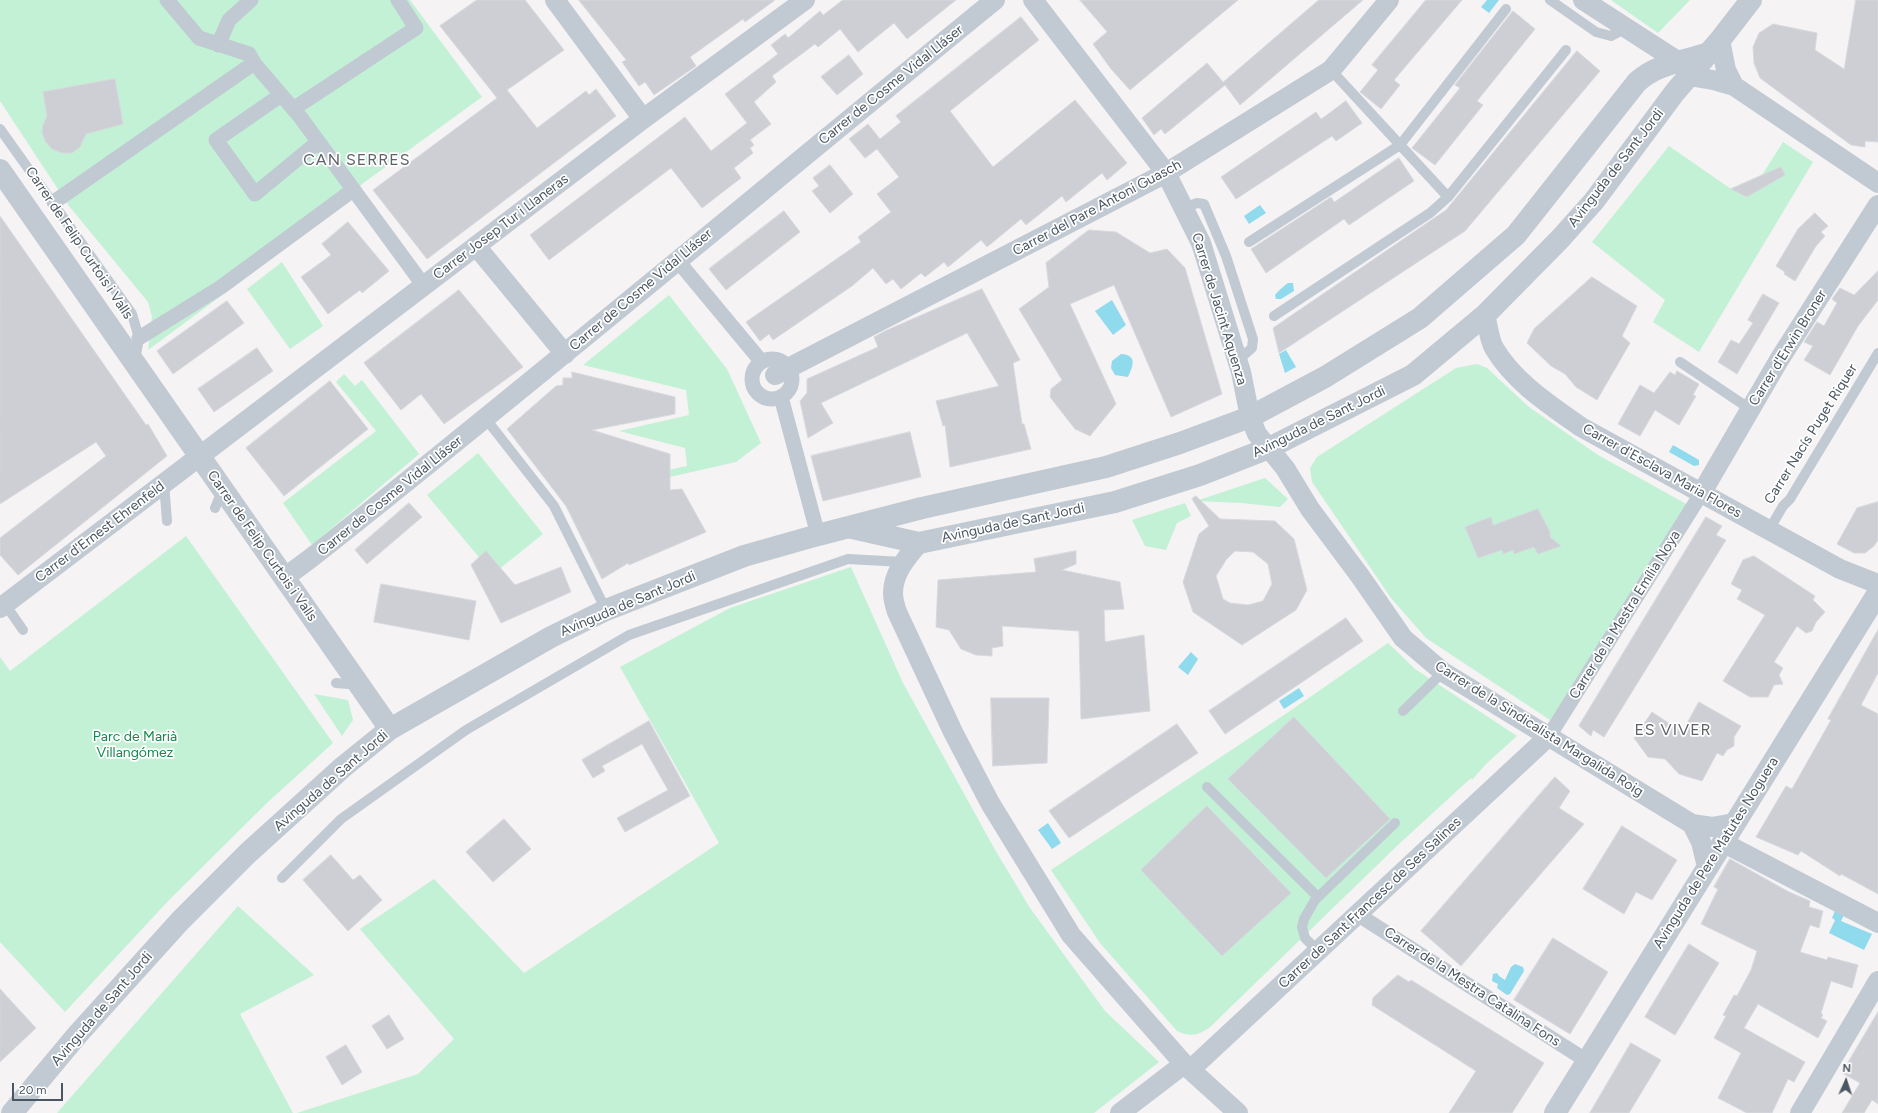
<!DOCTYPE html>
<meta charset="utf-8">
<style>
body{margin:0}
#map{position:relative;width:1878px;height:1113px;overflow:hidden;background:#f5f3f3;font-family:Figtree,sans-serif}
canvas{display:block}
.north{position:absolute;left:1826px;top:1061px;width:40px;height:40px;-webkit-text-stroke:3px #fff;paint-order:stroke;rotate:3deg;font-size:11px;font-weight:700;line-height:16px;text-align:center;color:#4a5661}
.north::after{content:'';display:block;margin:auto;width:14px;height:18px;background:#4a5661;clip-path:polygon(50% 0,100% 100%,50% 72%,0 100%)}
.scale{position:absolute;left:12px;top:1083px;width:51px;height:18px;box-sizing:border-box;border:2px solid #4a5661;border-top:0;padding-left:5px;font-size:12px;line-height:14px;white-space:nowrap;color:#4a5661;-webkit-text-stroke:3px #fff;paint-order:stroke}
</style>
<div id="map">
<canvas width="1878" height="1113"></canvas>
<div class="north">N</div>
<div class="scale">20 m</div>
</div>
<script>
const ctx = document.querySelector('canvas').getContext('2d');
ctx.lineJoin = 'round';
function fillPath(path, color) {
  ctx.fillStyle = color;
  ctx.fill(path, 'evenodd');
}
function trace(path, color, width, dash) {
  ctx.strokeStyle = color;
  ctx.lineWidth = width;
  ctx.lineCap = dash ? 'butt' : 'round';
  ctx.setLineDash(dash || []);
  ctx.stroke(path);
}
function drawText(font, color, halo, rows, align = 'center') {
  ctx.font = font + ' Figtree,sans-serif';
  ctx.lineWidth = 3.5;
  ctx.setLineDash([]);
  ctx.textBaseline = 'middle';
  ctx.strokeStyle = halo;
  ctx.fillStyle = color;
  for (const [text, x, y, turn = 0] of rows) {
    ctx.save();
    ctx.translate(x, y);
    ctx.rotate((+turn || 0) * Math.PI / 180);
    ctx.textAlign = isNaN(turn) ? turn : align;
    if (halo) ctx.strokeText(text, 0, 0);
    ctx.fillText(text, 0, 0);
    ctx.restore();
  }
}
fillPath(new Path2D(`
 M0,0H410L482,97L362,184L348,202L148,350L152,317L148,302L69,206L0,101Z
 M1611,0H1690L1658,33Z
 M1783,142L1813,162L1699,352L1653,322L1665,300L1592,242L1669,146L1731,189L1762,175Z
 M282,262L323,326L290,349L247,289Z
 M669,295L727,369L761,443L736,462L639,484L620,480L687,466L685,448L619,431L689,415L686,390L583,365Z
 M1477,364L1487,368L1529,407L1598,455L1688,505L1550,720L1426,638L1391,598L1312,482L1310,468L1317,457L1456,368Z
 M344,374L355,386L362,380L419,454L312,545L283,503L376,431L336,382Z
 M478,453L543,534L493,574L427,495Z
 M1265,478L1288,499L1280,507L1241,503L1196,501Z
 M1185,503L1191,516L1177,523L1166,550L1145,546L1132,520Z
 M186,536L333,743L268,802L170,899L65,1012L0,942V657L10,671Z
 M851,567L903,683L994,848L1030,908L1105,1011L1159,1062L1094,1113H297L418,1074L454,1039L360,929L434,879L524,973L719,843L620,667L730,608Z
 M1388,643L1415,669L1517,736L1487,763L1472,780L1471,778L1399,844L1209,1028C1196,1036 1190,1037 1177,1031L1100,943L1051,870L1287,713Z
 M314,694L348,700L353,720L342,736Z
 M238,906L314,975L240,1014L293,1113H57Z`), '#c3f1d5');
fillPath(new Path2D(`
 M1487,0H1499L1489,13L1481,7Z
 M1260,205L1266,213L1249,224L1244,216Z
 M1288,283H1293L1294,291L1281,299H1276L1275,295C1277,292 1285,285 1288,283Z
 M1112,300L1126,325L1113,335L1095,311Z
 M1286,350L1296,367L1285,373L1279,354Z
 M1121,354C1139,355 1132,368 1128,377L1115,375L1111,368L1112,361Z
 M1673,445L1699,460V465L1694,466L1669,452Z
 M1191,652L1198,659L1188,675L1178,667Z
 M1299,688L1304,696L1284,709L1279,701Z
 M1048,823L1061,843L1052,849L1038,830Z
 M1835,911L1844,915L1841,921L1872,934L1864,950L1829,933L1835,920L1832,918Z
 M1515,964L1523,967L1524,971L1510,994L1507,995L1497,988L1498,984L1492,981L1493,974L1497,973L1499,976L1505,980L1511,967Z`), '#90daee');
const building = new Path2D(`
 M477,0H525L564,50L507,90L537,128L586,91L589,95L596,89L616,116L427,259L373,190L497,98L440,26Z
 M579,0H775L745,22L743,19L690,57L696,66L654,95L645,82L639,86L622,62L626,60Z
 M843,0H956L907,39L894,23L858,52L840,29L818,47L815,44L772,76L776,82L754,102L771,124L750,140L754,145L750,148L753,153L734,168L741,178L702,208L671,168L549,260L530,235L685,117L711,151L747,123L725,94L778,54L771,45L785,34L788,38L820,11L823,15Z
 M1080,0H1238L1130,90L1111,69L1093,44L1107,32Z
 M1319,0H1363L1240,105L1225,85L1165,134L1161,129L1154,135L1142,118L1207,63L1223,82Z
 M1426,0H1462L1394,80L1400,85L1381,109L1360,92L1378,70L1372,65Z
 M1856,0H1878V142L1865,141V147L1851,145L1760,78L1754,63L1753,47L1759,33L1773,24L1817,33L1815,50L1844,69Z
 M1513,11L1535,29L1477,101L1483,105L1435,165L1412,148L1460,88L1455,85Z
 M1021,17L1039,40L950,111L993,167L1075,100L1127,163L1107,180L1102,173L1066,202L1062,196L1026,225L1021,219L987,247L981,240L948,267L944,262L925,277L921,273L901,289L893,279L886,284L873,268L852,286L773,340L769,334L760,341L746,322L861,242L858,237L891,212L877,194L899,177L877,149L865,158L849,139L868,124L880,139L901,122L896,116Z
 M1577,51L1600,71L1465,231L1279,353L1273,328L1446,210Z
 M849,55L863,74L837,95L821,77Z
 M115,79L123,124L86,134L80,147L72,153H62L52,149L45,141L42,132L43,125L47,116L43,92Z
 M1346,101L1362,123L1336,141L1332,136L1236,199L1221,177L1316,112L1321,119Z
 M1399,158L1414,181L1349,225L1344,219L1266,273L1251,249L1331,197L1334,202Z
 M830,165L853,194L830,213L812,191L819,186L813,178Z
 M1781,167L1785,175L1747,197L1731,189Z
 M784,211L800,232L726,290L709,269Z
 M1815,213L1828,226L1821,232L1825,236L1816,246L1795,281L1784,274L1785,272L1776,266L1798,229Z
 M0,216L146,425L148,424L167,456L18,575L0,555V538L106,456L96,442L0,504Z
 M348,222L389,271L362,293L360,290L328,314L301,277L331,255L322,244Z
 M1089,230L1116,232L1150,253L1167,249L1185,268L1222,394L1171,417L1114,285L1070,304L1116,404L1090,436L1075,429L1050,397L1051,389L1062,380L1019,309L1049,287L1046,263Z
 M1878,271V300L1858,326L1830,375L1804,360L1813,346L1804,342L1817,322L1824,326L1837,303L1832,299L1840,288L1854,295Z
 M1592,277L1637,306L1622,336L1630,343L1597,400L1576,387L1565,374L1551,366L1527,343L1534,329Z
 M982,289L1020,360L1013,363L1022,424H1024L1031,449L950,467L945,425L943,426L936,401L999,386L967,333L821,403L833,423L808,438L800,401L807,393V379L878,347L874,337L885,331Z
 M459,290L523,367L444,424L421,394L401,410L364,363Z
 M1763,294L1779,303L1737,374L1718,362L1731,340L1739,344L1753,323L1748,320Z
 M227,301L244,323L173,374L157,351Z
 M257,348L273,371L214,412L198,389Z
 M1677,371L1699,384L1693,395L1696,396L1679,425L1655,410L1640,436L1618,424L1640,385L1654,393L1670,372L1675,375Z
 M572,372L675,397V414L592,430L670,454V490L682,489L706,532L629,565L628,563L602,579L566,506L507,429L556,386L563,385V378H572Z
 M330,381L368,429L284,496L246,448Z
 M910,432L921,477L823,501L811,456Z
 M1196,496L1220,519L1275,521L1294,539L1307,590L1296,610L1242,645L1193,612L1183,582L1199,534L1209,526L1192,499ZM1235,551L1253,552L1268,564L1272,584L1263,601L1248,605L1230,603L1223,599L1216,576L1226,560Z
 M1878,502V540L1874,546L1865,553H1854L1837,544L1857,508Z
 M409,503L422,517L367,564L355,550Z
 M1538,509L1550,532V537L1561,546L1538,554L1534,547L1514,554L1513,550L1503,554L1502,550L1478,558L1465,527L1491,517L1493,525Z
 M1706,517L1722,526L1716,535L1726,540L1604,737L1593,730L1591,736L1579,726Z
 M486,551L515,585L561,567L571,592L501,623L471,565Z
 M1076,551V564L1062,570L1120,582L1124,609L1104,610L1105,642L1144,635L1150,711L1081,719L1079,631L1002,626L1003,646L992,648V656L976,655L961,649L949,630L936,627L938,580L1036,572L1034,559Z
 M1754,556L1815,596L1813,600L1825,612L1816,622L1812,631L1806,633L1797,626L1774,662L1783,668L1779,675L1783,684L1774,685L1768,697H1750L1723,681L1765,615L1737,599L1742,590L1731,584L1743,560Z
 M381,584L476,601L469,640L374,622Z
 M1346,618L1363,641L1225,734L1209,711Z
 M1878,630V673L1861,705L1878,714V894L1841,874L1840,876L1801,851L1798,855L1756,837L1786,786L1792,789L1831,720L1828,719Z
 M991,698H1049L1047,763L993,766Z
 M1699,702L1741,726L1734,737V746L1727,750L1723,756L1717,753L1702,781L1679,774L1665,759L1648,757L1634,738L1652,712L1682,732Z
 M1294,717L1390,819L1326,878L1228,779Z
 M649,721L690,796L625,832L617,818L668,790L642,744L602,766L605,771L593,778L582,760Z
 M1177,724L1198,753L1069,838L1049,811Z
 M1555,777L1570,791L1559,808L1584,824L1461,966L1421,931Z
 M1207,806L1291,893L1222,956L1141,870Z
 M504,819L531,849L493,882L466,852Z
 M1622,826L1677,860L1652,900L1636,892L1624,914L1583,889Z
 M331,855L353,880L360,875L382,900L348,931L303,880Z
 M1730,859L1789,892L1810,901L1809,907L1823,911L1819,928L1810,925L1800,952L1827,960L1828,957L1858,965L1852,988L1831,981L1821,1013L1823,1015L1821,1018L1827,1021L1818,1038L1758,1004L1744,1028L1805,1062L1794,1082L1788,1079L1772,1113H1747L1718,1098L1741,1053L1714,1038L1726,1016L1723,1015L1734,995L1737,996L1751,970L1757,951L1701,924L1718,889L1714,887Z
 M1553,938L1608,972L1570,1034L1514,1000Z
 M1689,944L1719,963L1675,1035L1645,1017Z
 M1398,975L1409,982L1411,980L1544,1063L1512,1113H1449L1476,1071L1372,1005L1373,998Z
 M0,989L36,1028L0,1062Z
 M1878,1012V1104L1872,1100L1864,1113H1842L1860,1083L1842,1073Z
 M389,1015L404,1039L387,1049L372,1026Z
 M1631,1043L1661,1060L1629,1113H1590Z
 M346,1045L362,1072L342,1085L326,1057Z`);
fillPath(building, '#cdcfd5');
trace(building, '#d7d9de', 1);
trace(new Path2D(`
 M1550,0L1596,32L1611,36L1626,28
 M1331,70L1448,197L1566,50
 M0,129L132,314L139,338L135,360
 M1184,208L1197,203L1204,204L1226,256L1253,339L1252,348L1237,361
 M1249,242L1400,145L1506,9
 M1274,316L1430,213L1448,197
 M1680,362L1750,409
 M486,419L554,506L606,610
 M164,483L167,521
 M215,508L223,489
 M1769,530L1783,506L1790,499L1878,353
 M5,604L23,630
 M336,683L348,684L357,682
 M1403,711L1443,672
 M1207,787L1318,897
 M282,878L341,819L466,730L629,635L848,559L903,562
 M1318,951L1305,938L1302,927L1304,919L1315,900L1395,823`), '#c1cad2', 10);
trace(new Path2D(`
 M218,45L229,20L251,0
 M254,63L301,118L424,286
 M281,95L216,140L255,194L318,142
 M293,109L416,28L398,0
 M54,202L254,63L249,54L199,38L167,0
 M677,260L761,361
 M139,338L221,287L353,190
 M752 379a20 20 0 1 1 40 0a20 20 0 1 1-40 0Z
 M781,397L818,535
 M1549,736L1701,494
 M1357,914L1587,1061`), '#c1cad2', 15);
trace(new Path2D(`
 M555,0L643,119
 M1033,0L1166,173L1201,243L1241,372L1250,417L1257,434L1285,468L1310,509L1360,576L1403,638L1443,672L1692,824L1712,827L1734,823
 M1583,0L1679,62
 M1720,40L1726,70L1734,86
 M1689,76L1713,80L1734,86L1878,183
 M476,246L565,354
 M1485,315C1488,325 1489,339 1494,348C1514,382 1550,405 1581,427L1840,569L1878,584
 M775,375L1166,173L1331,70L1389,0
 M1701,494L1779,360L1878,205
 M919,543C907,557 893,573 893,593C893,599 895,606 897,612L953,732L990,803L1071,935L1184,1064L1238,1113
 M284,578L311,558C542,375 767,186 995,0
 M0,608L643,119L805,0
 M1692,824L1701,842L1707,867
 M1722,842L1878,923
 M1190,1070L1549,736
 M1120,1113L1184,1064
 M1800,1113L1878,981`), '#c1cad2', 20);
trace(new Path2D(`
 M0,170L390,729
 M852,528L919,543L1115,502L1200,475L1269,448L1413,375L1485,315L1560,239L1594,201L1675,92L1720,40L1751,0
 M12,1113L78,1034L180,921L248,853L343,767L390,729L551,637L606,610L744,556L818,535L922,508L1106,467L1180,443L1250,417L1325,377L1420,318L1516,235L1637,82C1658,63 1683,62 1709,53
 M1555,1113L1878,593`), '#c1cad2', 22);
drawText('14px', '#4a5661', '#fff', [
 ["Carrer de Cosme Vidal Lláser",891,85,-39],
 ["Avinguda de Sant Jordi",1616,168,-52],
 ["Carrer del Pare Antoni Guasch",1097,208,-28],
 ["Carrer Josep Tur i Llaneras",501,227,-37],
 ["Carrer de Felip Curtois i Valls",79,243,56],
 ["Carrer de Cosme Vidal Lláser",641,290,-40],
 ["Carrer de Jacint Aquenza",1219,309,73],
 ["Carrer d'Erwin Broner",1788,348,-58],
 ["Avinguda de Sant Jordi",1319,422,-26],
 ["Carrer Nacís Puget Riquer",1811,434,-58],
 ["Carrer d'Esclava Maria Flores",1662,471,29],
 ["Carrer de Cosme Vidal Lláser",390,496,-39],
 ["Avinguda de Sant Jordi",1013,523,-12],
 ["Carrer d'Ernest Ehrenfeld",100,532,-37],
 ["Carrer de Felip Curtois i Valls",262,546,55],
 ["Avinguda de Sant Jordi",628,604,-23],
 ["Carrer de la Mestra Emília Noya",1625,615,-58],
 ["Carrer de la Sindicalista Margalida Roig",1539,729,32],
 ["Avinguda de Sant Jordi",331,781,-41],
 ["Avinguda de Pere Matutes Noguera",1716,853,-58],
 ["Carrer de Sant Francesc de Ses Salines",1370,903,-43],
 ["Carrer de la Mestra Catalina Fons",1472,987,33],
 ["Avinguda de Sant Jordi",102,1009,-49]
]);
drawText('14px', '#17864f', '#fff', [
 ["Parc de Marià",135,737],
 ["Villangómez",135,753]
]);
ctx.letterSpacing = '1px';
drawText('16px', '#5f6368', '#fff', [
 ["CAN SERRES",357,160],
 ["ES VIVER",1673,730]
]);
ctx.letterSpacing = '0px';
</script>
